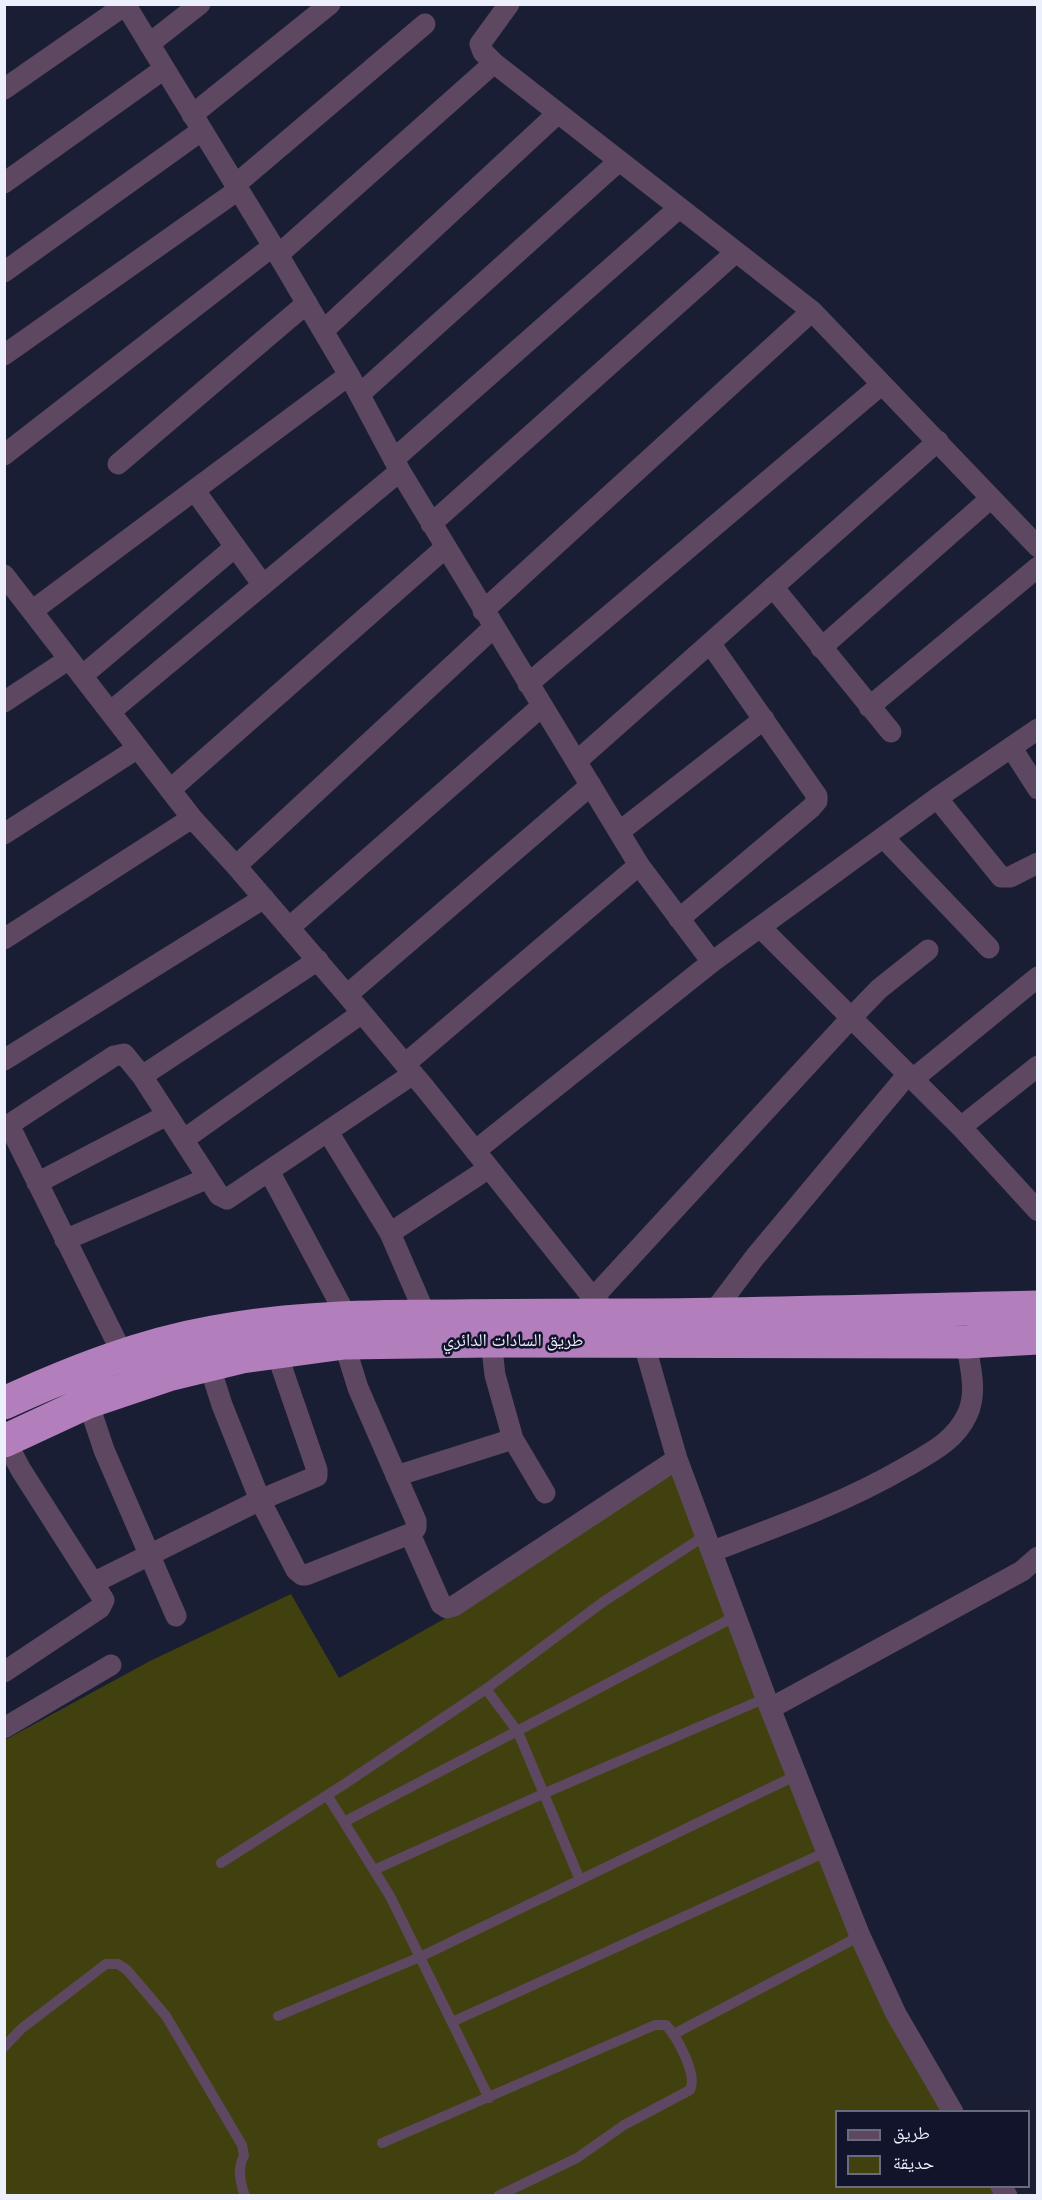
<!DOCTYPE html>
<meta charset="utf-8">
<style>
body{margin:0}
#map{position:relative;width:1042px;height:2200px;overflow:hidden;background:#1a1e35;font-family:"Open Sans","Noto Naskh Arabic",sans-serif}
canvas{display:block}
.frame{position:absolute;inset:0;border:6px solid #eceffc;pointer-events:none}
.legend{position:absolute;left:835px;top:2110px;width:195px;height:78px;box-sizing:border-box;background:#11142b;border:2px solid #696c7f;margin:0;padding:8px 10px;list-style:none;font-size:18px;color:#eceffc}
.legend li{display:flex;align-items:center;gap:12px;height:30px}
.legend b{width:30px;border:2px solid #696c7f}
</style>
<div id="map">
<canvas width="1042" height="2200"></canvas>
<div class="frame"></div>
<ul class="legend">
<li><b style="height:8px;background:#5e4861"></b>طريق</li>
<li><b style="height:16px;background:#40410f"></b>حديقة</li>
</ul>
</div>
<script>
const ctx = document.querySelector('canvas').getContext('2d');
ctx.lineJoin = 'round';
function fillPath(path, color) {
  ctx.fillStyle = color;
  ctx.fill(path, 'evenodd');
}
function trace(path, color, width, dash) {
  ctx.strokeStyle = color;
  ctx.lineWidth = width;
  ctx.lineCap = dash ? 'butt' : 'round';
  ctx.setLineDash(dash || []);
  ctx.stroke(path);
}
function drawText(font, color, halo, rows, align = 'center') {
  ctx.font = font + ' "Open Sans","Noto Naskh Arabic",sans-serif';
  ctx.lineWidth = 5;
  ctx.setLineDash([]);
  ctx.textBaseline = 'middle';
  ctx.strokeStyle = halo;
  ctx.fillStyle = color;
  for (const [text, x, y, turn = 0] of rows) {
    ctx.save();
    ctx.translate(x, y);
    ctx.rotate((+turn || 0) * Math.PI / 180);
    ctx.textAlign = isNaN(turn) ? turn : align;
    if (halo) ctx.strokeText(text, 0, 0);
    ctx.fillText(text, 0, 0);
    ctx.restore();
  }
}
fillPath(new Path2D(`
 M680,1474L943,2111L836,2112V2186L996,2187L1003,2196H5V1740L150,1661L291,1594L339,1678L471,1604L659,1477Z`), '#40410f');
trace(new Path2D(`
 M486,1689L518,1732L580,1880
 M327,1795L390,1896L489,2098
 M344,1822L736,1616
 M221,1863L343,1785L486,1689L603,1602L706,1535
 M374,1870L545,1793L766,1698
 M278,2016L420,1957L797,1775
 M452,2022L826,1852
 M674,2034L860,1936
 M4,2047L21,2029L106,1964H118L127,1970L166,2016L242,2145L244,2156C237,2168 240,2183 245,2196
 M382,2143L655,2025H666C677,2037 698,2075 690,2090L624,2125L577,2158L498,2196`), '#5e4861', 10);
trace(new Path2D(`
 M125,4L273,246L349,375L400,471L639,865L712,962
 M509,4L480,44L483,52L494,63L812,311L1038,547
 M149,44L200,4
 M4,89L125,5
 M192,115L330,4
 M4,183L164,69
 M235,185L425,24
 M278,255L494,63
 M4,272L201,131
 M323,331L558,113
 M4,355L238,190
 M360,394L619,161
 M4,455L273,246
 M394,459L679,208
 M118,464L307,303
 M195,491L263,585
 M431,524L736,252
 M4,575L192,818L236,866L347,995L425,1088L593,1298L612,1315
 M773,587L891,732
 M32,611L349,375
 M483,611L812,311
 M821,648L991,498
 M82,676L235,547
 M528,684L882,384
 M4,702L69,659
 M869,707L1038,567
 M110,712L400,471
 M1011,747L1038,789
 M577,761L938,441
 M170,790L446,547
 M937,798L1001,877H1010L1038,863
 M619,832L764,719
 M4,834L138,748
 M883,837L989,948
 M236,866L493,628
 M679,919L811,808L817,801V796L710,643
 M290,927L542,706
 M760,927L961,1127
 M4,939L192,818
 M347,995L591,785
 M4,1060L264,898
 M405,1064L639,865
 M1038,1066L961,1127L1038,1211
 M142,1076L318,960
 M913,1079L1038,977
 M9,1125L123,1355
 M4,1128L114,1056L124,1054L142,1076L219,1195L227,1199L413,1074
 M328,1132L390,1233L426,1316
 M183,1140L362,1013
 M475,1151L712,962L937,798L1038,729
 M269,1171L347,1317
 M37,1183L167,1115
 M390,1233L489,1168
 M65,1240L208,1178
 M593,1298L851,1018L879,989L928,950
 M712,1314L755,1257L908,1074
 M491,1341L495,1375L513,1439L545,1493
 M643,1341L677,1459L766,1698L860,1936L896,2014L953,2112
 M209,1364L222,1405L260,1500L296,1570L302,1575H306L412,1533L416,1528V1521L358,1388L344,1343
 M88,1402L104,1450L176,1616
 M396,1476L513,1439
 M410,1534L441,1604L447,1608L454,1606L677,1459
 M713,1551C779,1526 844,1503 906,1467C930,1453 955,1441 967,1415C978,1393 970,1365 966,1342
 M93,1583L260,1500L317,1476V1470L276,1351
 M4,1672L100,1608L104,1600L21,1470L5,1440
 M771,1708L1022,1571L1038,1557
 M4,1728L111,1665
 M1001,2186L1007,2196`), '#5e4861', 21);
trace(new Path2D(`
 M4,1403C72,1372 140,1345 213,1332C292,1317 373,1316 454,1316C515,1315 577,1315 638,1315C771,1314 904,1310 1038,1307
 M4,1441L88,1402L168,1375L242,1357L344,1343L491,1341L966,1342L1038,1338`), '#b37ebc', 33);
drawText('18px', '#eceffc', '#11142b', [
 ["طريق السادات الدائري",513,1341]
]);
</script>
